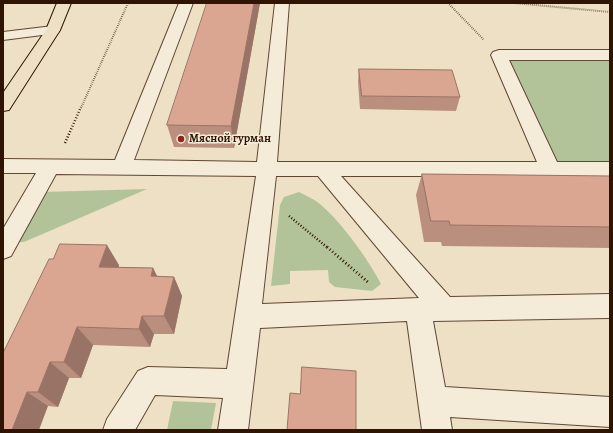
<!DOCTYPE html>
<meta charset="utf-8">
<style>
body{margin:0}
#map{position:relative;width:613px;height:433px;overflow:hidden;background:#eee0c4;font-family:Alegreya,serif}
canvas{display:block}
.frame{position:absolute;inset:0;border:4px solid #301403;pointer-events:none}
</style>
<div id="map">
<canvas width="613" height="433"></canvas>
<div class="frame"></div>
</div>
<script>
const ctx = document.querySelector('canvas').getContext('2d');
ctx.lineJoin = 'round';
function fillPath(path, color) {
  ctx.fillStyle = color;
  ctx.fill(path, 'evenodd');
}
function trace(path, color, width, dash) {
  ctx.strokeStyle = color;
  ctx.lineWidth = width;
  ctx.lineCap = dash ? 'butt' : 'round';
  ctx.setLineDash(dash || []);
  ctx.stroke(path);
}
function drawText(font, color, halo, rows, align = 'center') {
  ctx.font = font + ' Alegreya,serif';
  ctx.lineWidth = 3;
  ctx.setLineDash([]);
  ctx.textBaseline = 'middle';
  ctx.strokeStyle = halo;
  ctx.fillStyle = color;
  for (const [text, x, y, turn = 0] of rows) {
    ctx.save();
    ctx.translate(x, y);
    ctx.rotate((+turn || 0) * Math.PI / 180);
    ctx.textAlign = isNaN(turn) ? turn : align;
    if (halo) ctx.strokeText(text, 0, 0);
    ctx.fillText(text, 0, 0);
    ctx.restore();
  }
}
fillPath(new Path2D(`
 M499,55H610V169H550Z
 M147,189L24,242H12L42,192Z
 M299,192C305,195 311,198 316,201C338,217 369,260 381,284L372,291L335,287L329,282L328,270L290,271V284L271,286L280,205L284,197Z
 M173,401L216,403L211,430H167Z`), '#b3c399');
const minor = new Path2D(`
 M179,3H193L134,160L257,162L275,3H289L277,162H537L491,55L493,52L499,50H610V60H509L557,162H610V176H341L450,297L610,294V318L433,321L445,387L610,397V427L450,417L452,430H422L407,321L260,328L248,430H218L223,398L155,395L135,430H103L107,419L138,371L148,367L227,369L256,176L56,174L11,256L3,259V229L36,173H3V159L115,160ZM276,176H318L419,298L262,304Z
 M53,26L58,27L60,30L58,33L3,40V32Z`);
const major = new Path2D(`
 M57,3H71L60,30L9,110L3,111V93L46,30Z`);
trace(minor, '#604733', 2);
trace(major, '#301403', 2);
trace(new Path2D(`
 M448,3L484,40
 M514,3L610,12
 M81,108L128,3`), '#301403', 2, [0.5, 1.5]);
trace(new Path2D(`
 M65,143L81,107
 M289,216L328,248`), '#301403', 2.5, [1, 2]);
trace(new Path2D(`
 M327,247L369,283`), '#301403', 3, [1, 2.5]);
fillPath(minor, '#f4ebd9');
fillPath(major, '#eee0c4');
fillPath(new Path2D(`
 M260,3L234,148L174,147L167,125Z
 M359,69L460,97L456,111L360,109L358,82Z
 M422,174L610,176V248L442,246L441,242H424L416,195Z
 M53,259L119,265V267L153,268L157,276L174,277L182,296L174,334H154L150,347L93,345L81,378H69L58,407L48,406L3,430Z`), '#bb8f7e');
fillPath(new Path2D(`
 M254,3H260L234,148L231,126Z
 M107,245L119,265L112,286L99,267Z
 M153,268L163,288L151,276Z
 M174,277L182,296L174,334L164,316Z
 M142,316L154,334L150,347L139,329Z
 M77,327L93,345L81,378L64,362Z
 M50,362L69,378L58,407L38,392Z
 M27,392L48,406L39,430H12Z`), '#997466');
const building = new Path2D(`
 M207,3H254L231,126L167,125Z
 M359,69L452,70L460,97L362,96Z
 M422,174L610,176V227L450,225L449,221H431Z
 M60,244L107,245L99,267L153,268L151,276L174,277L164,316H142L139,329L77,327L64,362H50L38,392H27L12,430H3V353L49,259H53Z
 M302,367L356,371V430H287L290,393L300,394Z`);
fillPath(building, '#daa692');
trace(building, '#997466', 1);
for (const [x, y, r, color] of [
 [181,139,4,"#8f2418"]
]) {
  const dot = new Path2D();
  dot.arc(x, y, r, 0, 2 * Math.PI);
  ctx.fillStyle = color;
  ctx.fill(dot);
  trace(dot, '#f4ebd9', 1.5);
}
drawText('bold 12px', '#301403', '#f4ebd9', [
 ["Мясной гурман",189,139]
], 'left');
</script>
